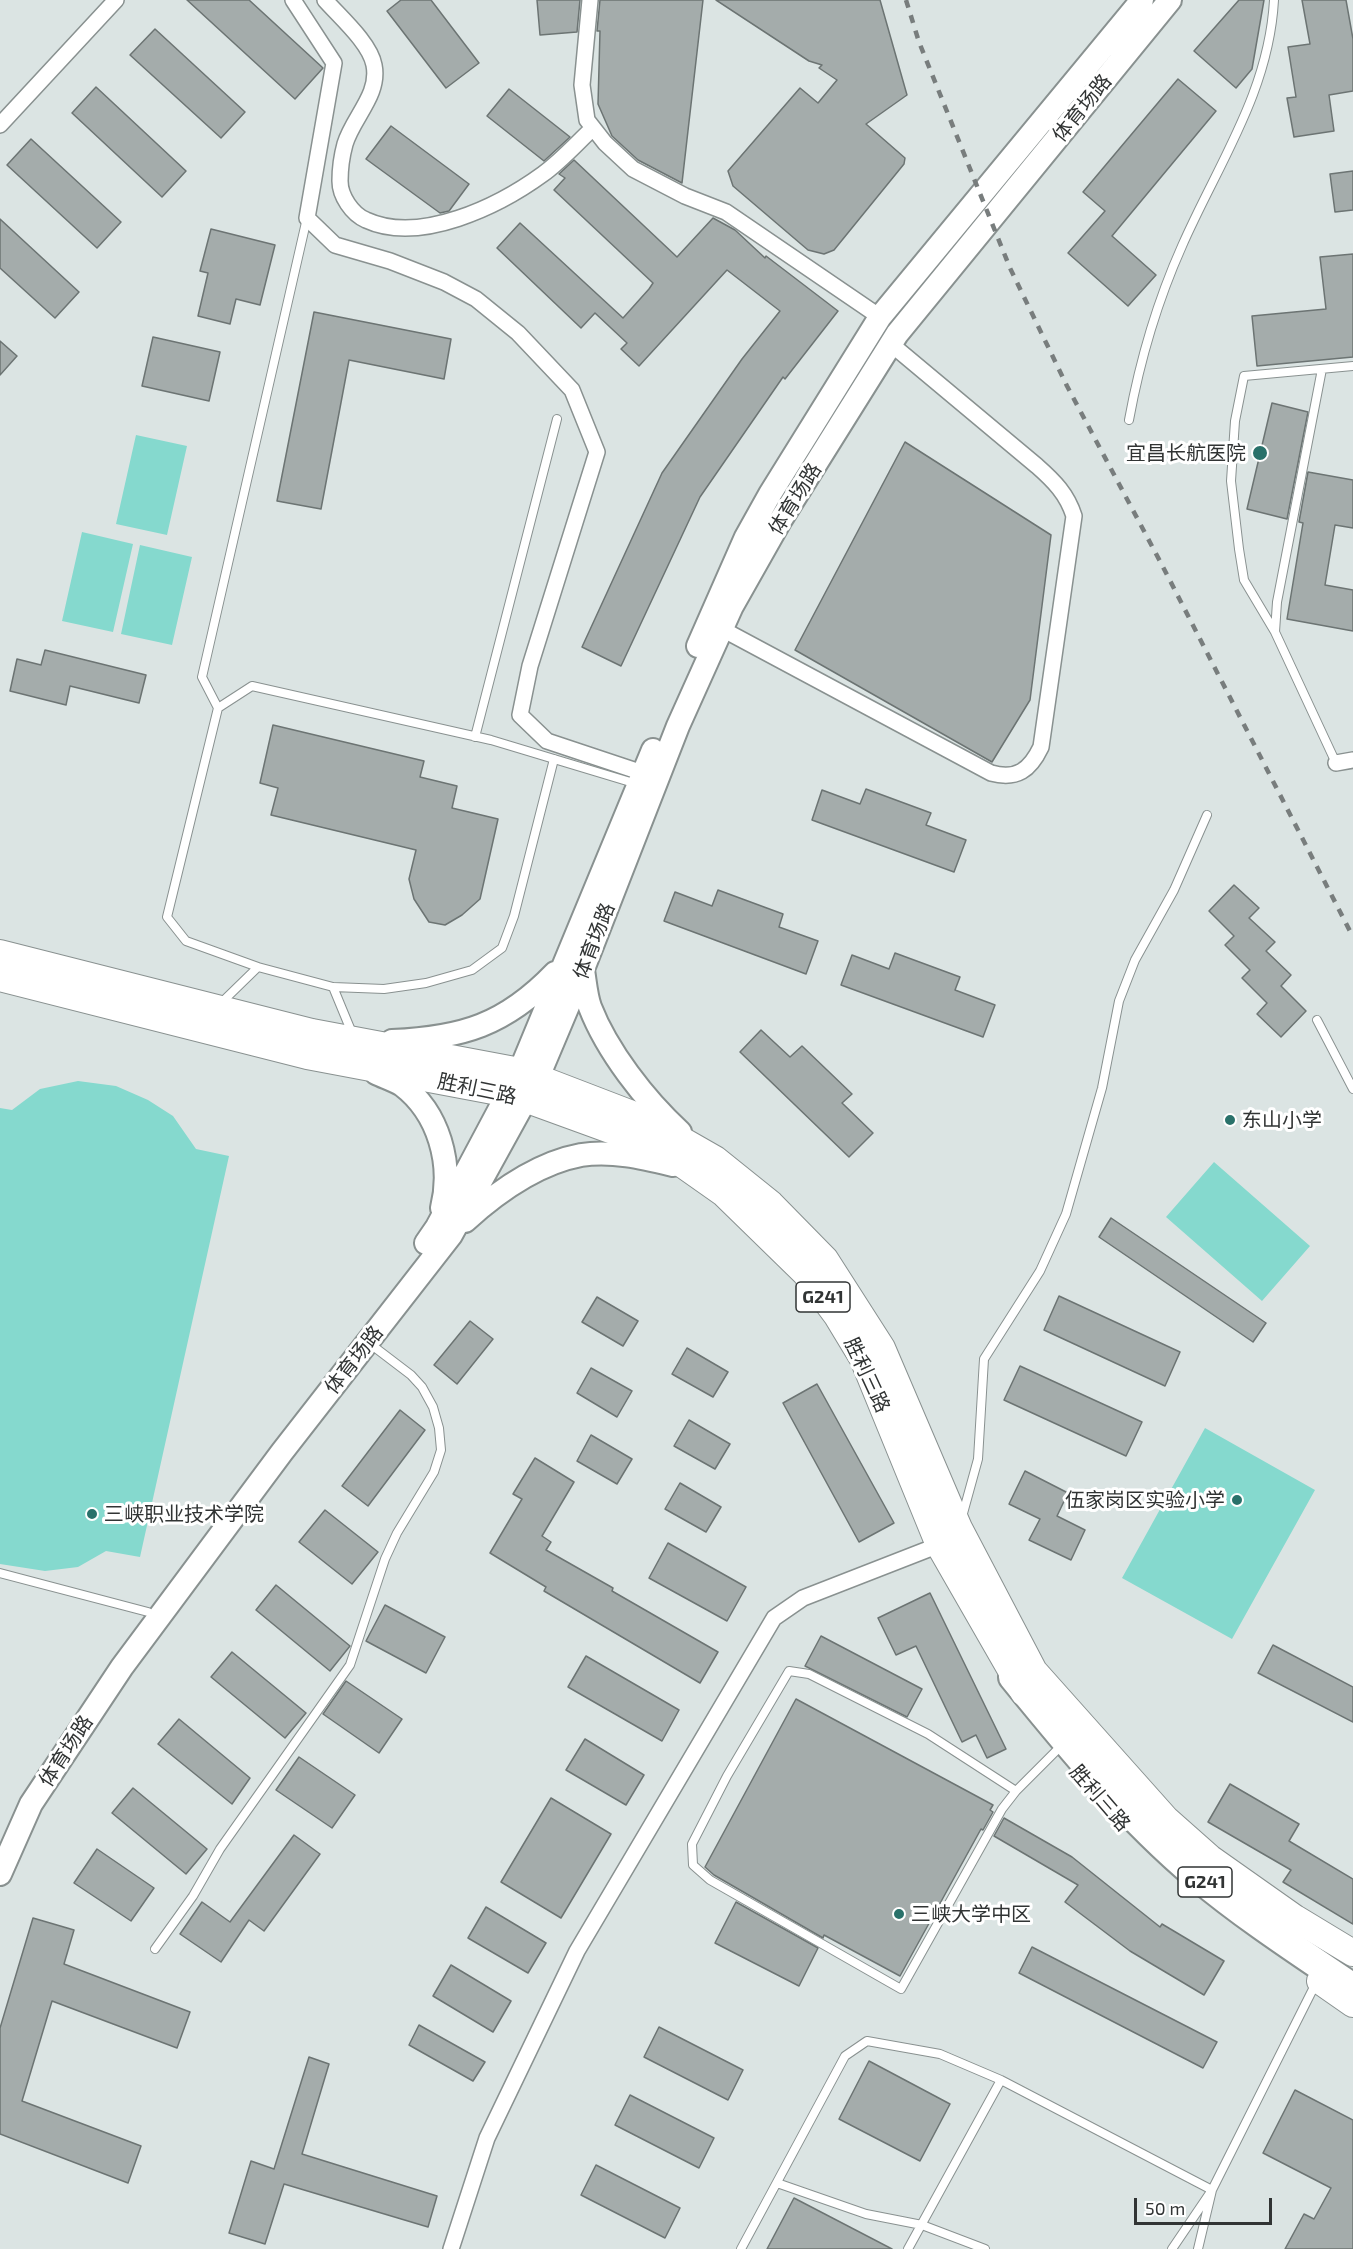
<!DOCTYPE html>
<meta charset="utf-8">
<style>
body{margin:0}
#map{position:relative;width:1353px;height:2249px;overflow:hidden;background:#dbe4e3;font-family:"Exo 2",sans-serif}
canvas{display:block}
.scale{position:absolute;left:1134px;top:2198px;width:138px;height:27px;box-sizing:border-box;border:3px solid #313434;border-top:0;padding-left:8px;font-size:18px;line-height:21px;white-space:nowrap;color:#313434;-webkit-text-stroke:4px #fff;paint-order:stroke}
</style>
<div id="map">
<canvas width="1353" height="2249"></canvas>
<div class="scale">50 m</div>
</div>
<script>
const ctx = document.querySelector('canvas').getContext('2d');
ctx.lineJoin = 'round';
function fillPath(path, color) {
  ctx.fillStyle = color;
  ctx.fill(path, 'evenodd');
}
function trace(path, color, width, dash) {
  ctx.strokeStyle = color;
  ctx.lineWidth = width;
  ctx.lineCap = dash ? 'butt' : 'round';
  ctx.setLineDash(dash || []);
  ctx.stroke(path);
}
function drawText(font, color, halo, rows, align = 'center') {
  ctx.font = font + ' "Exo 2","Noto Sans SC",sans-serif';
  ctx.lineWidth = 6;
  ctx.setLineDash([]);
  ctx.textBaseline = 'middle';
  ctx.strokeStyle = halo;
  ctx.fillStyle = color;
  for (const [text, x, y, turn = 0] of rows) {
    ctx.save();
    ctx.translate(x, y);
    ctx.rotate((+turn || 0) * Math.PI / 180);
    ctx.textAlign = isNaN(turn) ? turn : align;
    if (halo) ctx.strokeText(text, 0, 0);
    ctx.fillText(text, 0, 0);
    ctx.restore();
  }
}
fillPath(new Path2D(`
 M136,435L187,446L167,535L116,524Z
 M82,532L133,544L113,632L62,621Z
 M140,545L192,557L172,645L121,634Z
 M78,1081L116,1086L148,1100L173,1116L196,1149L229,1156L140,1557L106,1551L78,1567L45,1571L0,1564V1108L12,1110L40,1089Z
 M1214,1162L1310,1246L1262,1301L1166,1217Z
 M1205,1428L1315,1490L1232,1639L1122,1578Z`), '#85d9ce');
const building = new Path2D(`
 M187,0H249L323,68L295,99Z
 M401,0H431L479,63L446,88L387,11Z
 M537,0H580L577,32L540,35Z
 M600,0H703L682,183L638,160L612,136L598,104L600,31H597Z
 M716,0H880L907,95L866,124L905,158L904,164L834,250L824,254L808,250L733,186L728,171L800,88L818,103L837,80L819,68L822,65L809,61Z
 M1239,0H1264L1252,69L1236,88L1194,51Z
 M1302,0H1346L1353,39V91L1329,95L1334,131L1294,137L1287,98L1296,97L1288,47L1310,44Z
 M155,29L245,112L221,138L130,55Z
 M1178,79L1216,111L1112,236L1156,275L1128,306L1068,253L1105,211L1083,192Z
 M96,87L186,171L162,197L72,113Z
 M509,89L570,137L544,161L487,116Z
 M391,126L469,184L449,211L440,213L366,159Z
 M31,139L121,222L97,248L7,165Z
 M574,160L677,257L713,218L735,230L765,258L766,256L838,311L785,379L783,377L700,497L621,666L582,647L662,473L742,359L780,311L727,270L639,366L621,349L627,343L595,313L581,328L497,248L520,223L623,318L649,289L653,283L554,190L565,178L559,174Z
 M1353,171V210L1335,212L1330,174Z
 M0,219L79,292L55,318L0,268Z
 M211,229L275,245L260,305L236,299L230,324L198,316L208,273L200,271Z
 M1353,254V357L1257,366L1252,316L1326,309L1320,257Z
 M314,312L451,339L444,379L349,360L321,509L277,501Z
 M153,337L220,352L209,401L142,386Z
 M0,341L17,356L0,375Z
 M1272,403L1308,412L1287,519L1247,509Z
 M905,442L1051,535L1030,700L992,762L795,650Z
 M1308,472L1353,480V528L1335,525L1325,585L1353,590V631L1287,619L1303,523L1299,522Z
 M45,650L146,675L139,703L70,686L66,705L10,691L17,659L41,665Z
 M273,725L424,761L420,777L457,786L452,808L498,819L480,899L462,915L445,925L429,922L414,899L409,879L416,850L271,815L278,788L260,783Z
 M866,789L931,813L926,825L966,840L954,872L812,820L822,790L860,804Z
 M1234,885L1259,908L1249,918L1275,942L1266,951L1291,975L1281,986L1306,1011L1281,1037L1257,1014L1267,1003L1242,978L1250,970L1225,945L1234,936L1209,911Z
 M718,890L783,914L779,927L818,941L806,974L664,921L675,892L712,906Z
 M895,953L960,977L955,990L995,1005L983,1037L841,985L852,955L889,969Z
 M761,1030L790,1057L802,1046L852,1094L842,1103L873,1133L849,1157L740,1052Z
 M1111,1218L1266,1323L1253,1342L1099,1237Z
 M1059,1296L1180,1352L1165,1386L1044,1330Z
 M597,1297L638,1321L623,1346L582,1322Z
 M470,1321L493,1339L457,1384L434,1365Z
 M687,1348L728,1372L713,1397L672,1374Z
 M1020,1366L1142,1422L1126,1456L1004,1400Z
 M591,1368L632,1391L617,1417L577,1393Z
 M817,1384L894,1523L859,1542L783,1403Z
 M400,1410L425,1430L368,1506L342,1486Z
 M689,1420L730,1444L715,1469L674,1446Z
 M591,1435L632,1459L617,1484L577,1461Z
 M535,1458L574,1482L542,1536L551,1542L546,1550L613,1588L612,1591L718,1652L700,1683L544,1591L546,1587L490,1553L522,1499L513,1494Z
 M1025,1471L1068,1493L1057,1516L1085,1530L1071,1560L1029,1540L1040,1519L1009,1504Z
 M680,1483L721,1507L706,1532L665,1509Z
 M325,1510L378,1552L352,1584L299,1542Z
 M668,1543L746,1587L727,1621L649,1578Z
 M276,1585L350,1646L330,1671L256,1610Z
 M930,1593L1006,1749L987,1758L976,1735L962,1742L916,1646L896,1655L878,1618Z
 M385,1605L445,1637L426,1673L366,1641Z
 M821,1636L922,1689L907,1717L805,1666Z
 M1273,1645L1353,1687V1722L1258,1673Z
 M232,1652L306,1713L285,1738L211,1677Z
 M586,1656L679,1710L662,1741L568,1687Z
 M346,1681L402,1719L379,1753L323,1714Z
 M796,1699L993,1805L990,1810L993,1812L983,1830L981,1829L900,1976L824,1935L823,1938L714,1875L705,1867Z
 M179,1719L250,1778L232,1804L158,1744Z
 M585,1739L644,1775L626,1805L566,1770Z
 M299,1757L355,1795L332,1828L276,1790Z
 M1230,1784L1299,1824L1289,1841L1353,1879V1924L1283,1882L1291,1870L1208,1822Z
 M133,1788L207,1849L186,1874L112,1813Z
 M551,1798L611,1834L561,1918L501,1882Z
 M1004,1818L1072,1857L1160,1927L1162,1924L1224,1961L1204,1995L1130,1951L1065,1902L1078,1885L994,1836Z
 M294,1835L320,1854L264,1931L249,1920L221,1962L180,1934L202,1902L230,1922Z
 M97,1849L154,1888L131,1921L74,1883Z
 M736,1902L818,1948L799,1986L715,1943Z
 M486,1907L546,1943L528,1973L468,1938Z
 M33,1918L74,1930L64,1964L190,2012L177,2048L52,2001L22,2101L141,2146L128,2183L0,2134V2028Z
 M1032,1947L1217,2042L1203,2068L1019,1973Z
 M451,1965L511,2001L493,2032L433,1996Z
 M419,2025L485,2062L473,2081L409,2045Z
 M659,2027L743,2070L728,2100L644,2057Z
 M309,2057L329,2064L302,2154L437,2196L428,2227L284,2184L265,2244L229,2233L251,2161L274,2169Z
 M869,2061L950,2104L920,2161L839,2119Z
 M1295,2090L1353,2120V2249H1285L1304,2214L1314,2219L1331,2188L1263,2153Z
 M630,2095L714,2138L699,2168L615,2125Z
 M596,2165L680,2208L665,2238L581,2195Z
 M794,2198L892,2249H767Z`);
fillPath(building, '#a4acab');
trace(building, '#6c7473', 1.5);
const lane = new Path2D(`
 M1322,369L1277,602L1275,632L1336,763
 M1129,420C1140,360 1157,302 1182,246C1218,164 1269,92 1274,0
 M1275,632L1244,580L1239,549L1231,481L1235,421L1244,376L1353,366
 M218,708L202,677L307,218
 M475,737L557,419
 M258,967L186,941L167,917L218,708L252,686L491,740L637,784
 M333,987L384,989L426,983L472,970L502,948L514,916L554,759
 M220,1004L258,967L333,987L352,1033
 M1317,1020L1353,1089
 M962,1517L978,1459L984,1359L1040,1271L1066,1214L1102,1088L1119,1001L1135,960L1174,890L1207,815
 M0,1573L148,1612
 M1016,1791L928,1734L809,1674L789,1671L727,1776L692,1844L693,1865L710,1880L901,1989L1002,1809L1016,1791L1059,1748
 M155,1949L193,1896L220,1849L350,1665L385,1559L397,1533L434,1472L441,1450L439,1428L433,1407L422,1387L411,1375L369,1343
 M777,2183L866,2214L922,2225L985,2249
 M741,2249L845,2056L867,2041L940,2054L1001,2080L1212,2190L1198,2249
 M908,2249L1001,2080
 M1172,2249L1212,2190L1316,1983`);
const street = new Path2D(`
 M293,0L334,63L307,218L335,245L390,261L444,282L476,299L518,333L572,390L597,452L530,666L520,715L547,741L643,773
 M325,0C340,17 370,43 374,65C380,95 353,117 345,144C342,155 340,170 340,181C340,196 352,214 366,220C420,245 499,206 543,174C561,161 577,143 593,128
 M590,0L582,85L587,120L605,143L633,169L685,196L726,212L880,317
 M0,125L116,0
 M722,629L991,773C1017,780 1030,770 1041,747L1074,516C1067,494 1054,481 1037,466L891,344
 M1336,763L1353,760
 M451,2249L487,2138L577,1951L774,1618L803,1598L939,1545`);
const secondary = new Path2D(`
 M698,646L746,537L770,494L880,317L1142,0
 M583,970C585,982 586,996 590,1007C607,1051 645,1100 680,1132
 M392,1041C462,1038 505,1025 555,973
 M376,1073C384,1077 394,1080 402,1085C439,1113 453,1164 442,1208
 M465,1221C497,1192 538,1163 581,1155C612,1150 644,1158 673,1165
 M426,1243L437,1227L520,1071L653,750
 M0,1874L31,1804L122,1667L282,1452L451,1235L538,1077L576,987L678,726L732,606L780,521L897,334L1170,0`);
const primary = new Path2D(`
 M0,953L312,1032L520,1071L645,1119L715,1159L771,1204L825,1259L882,1348L959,1528L1034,1671L1166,1819L1210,1858L1295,1918L1353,1953
 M0,978L307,1056L514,1095L635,1139L679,1162L723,1193L805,1273L837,1316L863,1359L939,1545L1024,1693
 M1320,1981L1353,2004`);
const highway = new Path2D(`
 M1013,1677C1070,1747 1128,1818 1197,1876C1246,1917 1300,1952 1353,1988`);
trace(lane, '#899190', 10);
trace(street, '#899190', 18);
trace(secondary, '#899190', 26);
trace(primary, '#899190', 28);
trace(highway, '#899190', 32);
trace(lane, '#fff', 8);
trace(street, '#fff', 15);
trace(secondary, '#fff', 22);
trace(primary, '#fff', 26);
trace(highway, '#fff', 28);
trace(new Path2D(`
 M906,0L919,42L1010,268L1067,386L1162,565L1353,937`), '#787d7d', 4.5, [8, 8]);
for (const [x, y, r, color] of [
 [1260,453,8,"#29716a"],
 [1230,1120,6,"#29716a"],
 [1237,1500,6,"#29716a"],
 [92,1514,6,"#29716a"],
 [899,1914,6,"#29716a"]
]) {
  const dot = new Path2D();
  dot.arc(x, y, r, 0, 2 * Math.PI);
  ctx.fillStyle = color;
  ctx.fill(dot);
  trace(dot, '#fff', 2);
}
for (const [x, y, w] of [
 [823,1297,54],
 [1205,1882,54]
]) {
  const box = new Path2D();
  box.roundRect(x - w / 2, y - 15, w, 30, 4.5);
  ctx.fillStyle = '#fff';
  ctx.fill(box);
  trace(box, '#313434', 1.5);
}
drawText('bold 18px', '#313434', null, [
 ["G241",823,1297],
 ["G241",1205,1882]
]);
drawText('20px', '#313434', '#fff', [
 ["体育场路",1082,108,-51],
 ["体育场路",795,499,-58],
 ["体育场路",594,941,-69],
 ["胜利三路",477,1089,12],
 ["体育场路",354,1360,-52],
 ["胜利三路",867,1375,65],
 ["体育场路",66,1751,-57],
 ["胜利三路",1100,1798,49]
]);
drawText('20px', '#313434', '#fff', [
 ["宜昌长航医院",1246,453,"right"],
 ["东山小学",1242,1120],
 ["伍家岗区实验小学",1225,1500,"right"],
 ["三峡职业技术学院",104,1514],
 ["三峡大学中区",911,1914]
], 'left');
</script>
